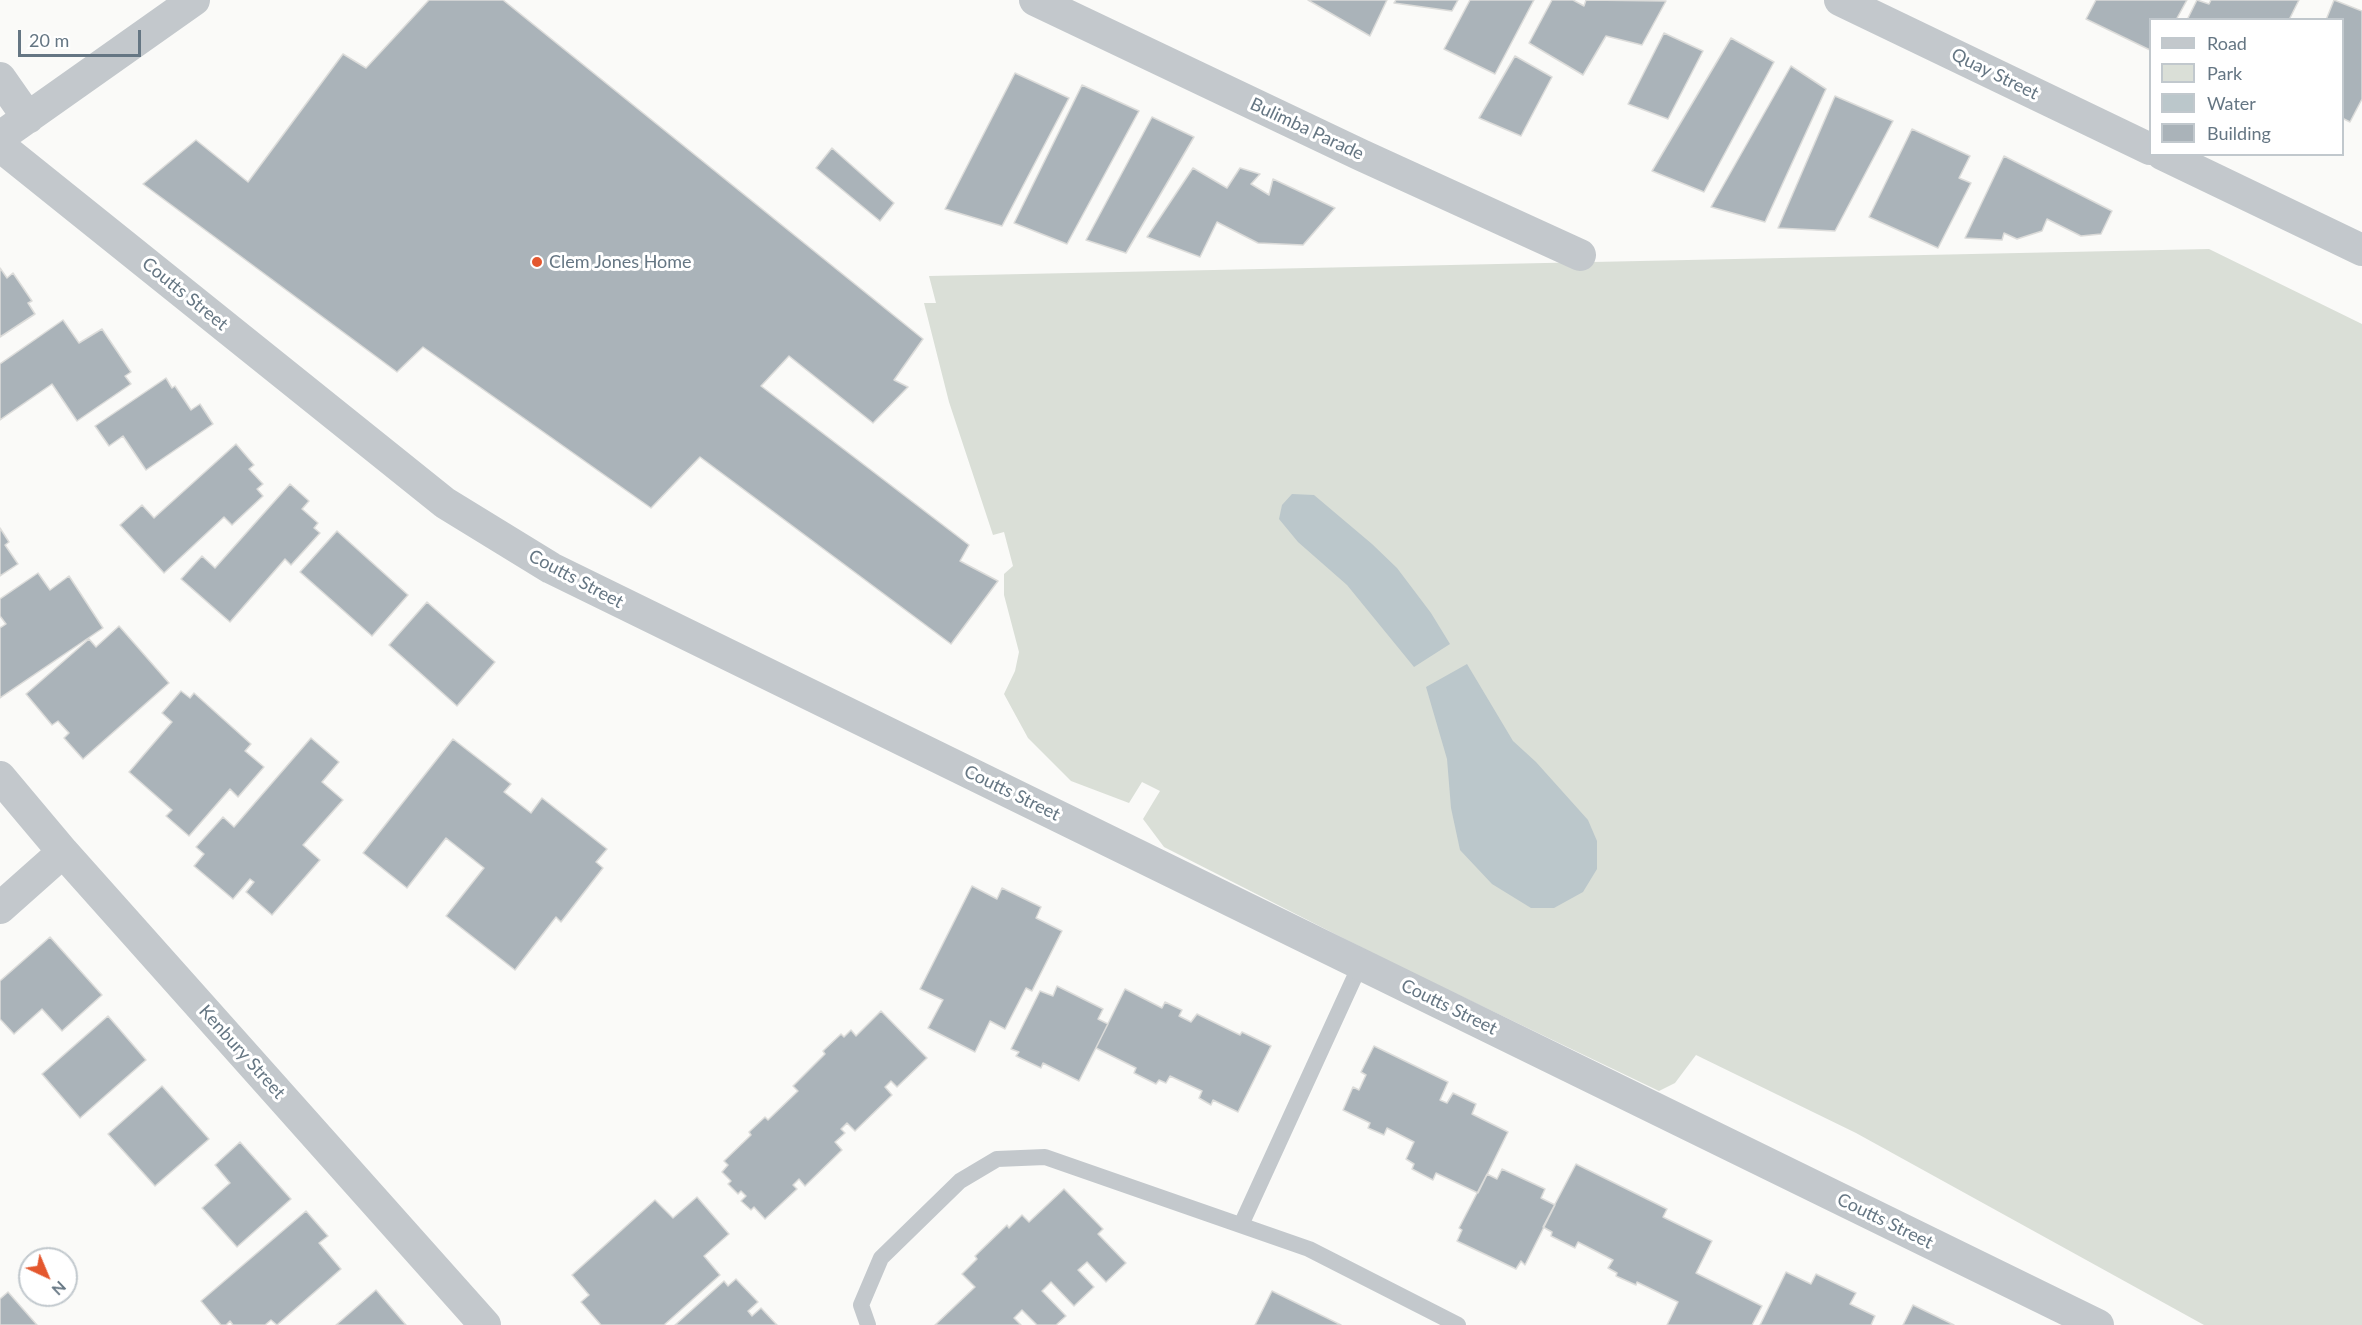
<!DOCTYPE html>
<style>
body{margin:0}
#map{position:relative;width:2362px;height:1325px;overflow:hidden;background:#fafaf8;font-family:Lato,sans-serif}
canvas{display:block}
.legend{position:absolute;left:2149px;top:18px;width:195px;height:138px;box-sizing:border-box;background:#fff;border:2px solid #c1c8cd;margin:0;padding:8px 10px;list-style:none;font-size:18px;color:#657683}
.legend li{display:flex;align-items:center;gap:12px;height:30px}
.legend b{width:30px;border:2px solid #c1c8cd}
.north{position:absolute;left:18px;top:1247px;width:60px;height:60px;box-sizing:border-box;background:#fff;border:2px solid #c1c8cd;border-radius:50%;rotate:136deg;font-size:16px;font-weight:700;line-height:24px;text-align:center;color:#657683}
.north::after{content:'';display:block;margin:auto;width:21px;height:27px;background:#e4572e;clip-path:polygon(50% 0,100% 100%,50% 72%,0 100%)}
.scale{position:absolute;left:18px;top:30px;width:123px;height:27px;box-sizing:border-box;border:3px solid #657683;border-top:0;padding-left:8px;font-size:18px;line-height:21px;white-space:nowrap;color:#657683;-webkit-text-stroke:4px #fff;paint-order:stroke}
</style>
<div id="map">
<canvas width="2362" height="1325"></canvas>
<ul class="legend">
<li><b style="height:8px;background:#c3c8cc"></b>Road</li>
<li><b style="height:16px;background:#dadfd7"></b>Park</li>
<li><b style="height:16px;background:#bbc7cb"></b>Water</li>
<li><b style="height:16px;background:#aab3b9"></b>Building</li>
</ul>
<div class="north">N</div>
<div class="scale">20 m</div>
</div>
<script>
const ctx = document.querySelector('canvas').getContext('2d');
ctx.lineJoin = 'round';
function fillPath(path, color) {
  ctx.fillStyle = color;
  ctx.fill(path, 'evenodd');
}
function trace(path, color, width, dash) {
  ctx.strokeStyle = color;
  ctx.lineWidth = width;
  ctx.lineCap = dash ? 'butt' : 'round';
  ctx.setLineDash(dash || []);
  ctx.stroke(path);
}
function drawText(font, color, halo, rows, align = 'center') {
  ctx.font = font + ' Lato,sans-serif';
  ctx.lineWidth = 6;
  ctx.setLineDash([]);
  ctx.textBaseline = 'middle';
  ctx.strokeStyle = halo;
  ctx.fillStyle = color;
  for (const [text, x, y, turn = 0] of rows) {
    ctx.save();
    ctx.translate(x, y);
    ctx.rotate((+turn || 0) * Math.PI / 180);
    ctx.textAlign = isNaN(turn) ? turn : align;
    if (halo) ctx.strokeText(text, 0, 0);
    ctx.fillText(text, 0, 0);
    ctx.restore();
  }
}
fillPath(new Path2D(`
 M2209,249L2362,324V1325H2204L1856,1133L1696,1055L1675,1083L1659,1091L1394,964L1164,847L1143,819L1160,791L1142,782L1129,803L1071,781L1028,738L1004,694L1015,671L1019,652L1004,595V574L1013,566L1004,532L993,535L949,402L924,303H936L929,276Z`), '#dadfd7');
fillPath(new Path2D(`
 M1292,494L1314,495L1372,544L1397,568L1431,613L1450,644L1414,667L1347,585L1298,542L1279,519L1282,505Z
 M1467,664L1513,741L1536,762L1588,820L1597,841V869L1583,892L1554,908H1531L1492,884L1460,850L1451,808L1447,759L1426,687Z`), '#bbc7cb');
const building = new Path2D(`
 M429,0H503L923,339L894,380L908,387L873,423L789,356L761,386L969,545L960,561L998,581L951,644L700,457L651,508L423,347L397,372L143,184L196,140L248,182L343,54L366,68Z
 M1308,0H1387L1370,36Z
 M1396,0H1458L1452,11L1394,3Z
 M1470,0H1534L1495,74L1444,49Z
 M1552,0H1573L1584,6L1586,0L1666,1L1642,45L1606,36L1583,75L1529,43Z
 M2096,0H2187L2176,20H2150V50L2086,19Z
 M2197,0L2209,4L2211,0H2299L2289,20H2187Z
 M2334,0L2362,11V99L2350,122L2342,118V20H2326Z
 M1664,33L1703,51L1668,119L1628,104Z
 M1731,38L1774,62L1704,192L1652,171Z
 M1515,56L1552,77L1521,136L1479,118Z
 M1791,66L1826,89L1765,222L1711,207Z
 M1015,73L1069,98L1002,226L945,209Z
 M1082,85L1139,111L1067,244L1014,223Z
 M1835,96L1893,121L1835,231L1778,228Z
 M1152,117L1194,137L1126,253L1086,240Z
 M1912,129L1970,156L1959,178L1971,183L1938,248L1869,217Z
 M832,148L894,203L880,221L816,168Z
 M2004,156L2112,211L2101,234L2081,236L2047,219L2042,231L2017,239L2004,233L2002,240L1965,238Z
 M1193,168L1227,188L1240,168L1260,174L1251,184L1269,195L1273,179L1335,208L1303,245L1258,243L1217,222L1200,257L1147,237Z
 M0,268L7,278L13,273L32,301L28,303L35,314L0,337Z
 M63,320L79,343L102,329L131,372L125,376L131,384L77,421L52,384L0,420V364Z
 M166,378L172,388L175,386L191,410L200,404L213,424L146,470L123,436L109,446L95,426Z
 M236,444L254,465L249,469L263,484L257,489L263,496L232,525L224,517L164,573L120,525L142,505L154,518Z
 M290,484L309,501L302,509L318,523L314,528L320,533L291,565L285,559L230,622L181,579L202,556L215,568Z
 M0,528L9,542L5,545L18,564L0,576Z
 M337,531L408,595L372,636L300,572Z
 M38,573L50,590L69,576L103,628L0,698V628L6,624L0,616V599Z
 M427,602L495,662L457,706L389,645Z
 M119,626L169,683L83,759L64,738L69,733L58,721L52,725L26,694L89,639L96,647Z
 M181,691L190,698L194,693L251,744L245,751L264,767L238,797L230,789L189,836L166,816L172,810L129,772L172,722L162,713Z
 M311,738L339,762L322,782L343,800L303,845L320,860L272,915L246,892L254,882L250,879L233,899L194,866L204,854L196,847L223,817L234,827Z
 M453,739L511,784L504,792L531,813L542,798L607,849L596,862L603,868L561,922L556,917L515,970L446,916L484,868L446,838L407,888L363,853Z
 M972,886L997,899L1002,888L1041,907L1036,918L1062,931L1032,991L1026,988L1005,1029L990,1021L975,1052L928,1028L943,1000L920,989Z
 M50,937L102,995L62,1031L42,1009L14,1034L0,1019V981Z
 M1057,986L1103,1009L1098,1019L1108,1024L1079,1081L1043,1063L1041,1068L1016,1056L1019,1052L1011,1049L1040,991L1053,996Z
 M1125,989L1162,1008L1165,1002L1182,1010L1179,1016L1191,1022L1197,1014L1240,1035L1242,1032L1271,1046L1238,1112L1213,1100L1211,1105L1199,1098L1202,1091L1170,1076L1166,1083L1159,1080L1156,1084L1134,1073L1136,1068L1096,1048Z
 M881,1011L927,1058L897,1087L891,1081L885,1087L892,1095L855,1131L847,1123L841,1129L845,1133L835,1142L842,1150L805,1186L799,1179L793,1185L797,1189L765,1219L754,1207L751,1210L741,1201L746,1196L741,1191L738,1194L728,1184L731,1181L722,1172L728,1165L724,1161L751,1135L749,1132L765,1117L768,1120L798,1091L793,1086L825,1054L823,1051L841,1034L844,1037L851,1030L856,1036Z
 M108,1016L146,1060L80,1118L42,1074Z
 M1374,1046L1448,1082L1440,1100L1447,1103L1453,1093L1476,1104L1472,1114L1508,1132L1478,1193L1436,1173L1433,1180L1412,1169L1414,1164L1406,1159L1414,1142L1387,1128L1384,1135L1368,1128L1370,1123L1343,1110L1353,1087L1359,1090L1366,1075L1361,1072Z
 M162,1086L209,1139L155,1186L108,1134Z
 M240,1142L291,1199L237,1247L202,1208L230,1183L215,1165Z
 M1576,1164L1667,1209L1663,1217L1712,1241L1696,1273L1762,1306L1752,1325H1667L1678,1302L1637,1282L1636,1285L1616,1276L1617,1273L1608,1268L1613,1260L1578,1242L1575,1248L1551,1236L1552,1232L1543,1227Z
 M1502,1169L1545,1189L1541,1198L1555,1205L1525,1265L1521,1261L1516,1269L1457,1241L1462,1230L1459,1228L1487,1174L1497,1179Z
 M1064,1189L1103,1229L1098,1234L1126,1263L1106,1282L1087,1262L1078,1270L1094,1287L1074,1306L1051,1282L1042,1291L1066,1316L1056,1325H1037L1022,1310L1014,1318L1021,1325H935L975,1287L962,1274L977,1259L975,1256L1007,1225L1009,1228L1022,1215L1029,1222Z
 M697,1197L729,1234L704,1256L720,1275L664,1325H601L581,1302L589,1295L572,1275L655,1200L673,1218Z
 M306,1211L328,1236L319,1243L341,1269L277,1325L271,1320L265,1325H233L230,1321L226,1325H221L201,1301Z
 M1786,1272L1811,1284L1816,1274L1856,1293L1850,1304L1875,1316L1871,1325H1760Z
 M736,1279L758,1302L748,1311L752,1316L761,1308L777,1325H675L724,1281L728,1286Z
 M376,1290L406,1325H336Z
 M1272,1291L1341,1325H1255Z
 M8,1292L37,1325H0V1299Z
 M1913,1305L1954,1325H1903Z`);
fillPath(building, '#aab3b9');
trace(building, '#dcdcda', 1.5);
trace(new Path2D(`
 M1241,1225L1361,963
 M868,1325L861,1305L881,1258L960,1181L997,1159L1045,1157L1309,1249L1458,1325`), '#c3c8cc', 16);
trace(new Path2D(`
 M1035,0L1361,155L1580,255
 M1840,0L2150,149
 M0,78L28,118
 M0,137L194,0
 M0,146L445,503L551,568L2098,1325
 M2162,154L2362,250
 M0,777L63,852L485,1325
 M0,908L63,852`), '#c3c8cc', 32);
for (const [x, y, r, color] of [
 [537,262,6,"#e4572e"]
]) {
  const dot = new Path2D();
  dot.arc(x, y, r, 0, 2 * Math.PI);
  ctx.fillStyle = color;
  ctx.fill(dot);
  trace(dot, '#fff', 2);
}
drawText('18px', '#657683', '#fff', [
 ["Quay Street",1995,74,26],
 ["Bulimba Parade",1307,129,25],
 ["Coutts Street",185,294,39],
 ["Coutts Street",576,579,28],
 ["Coutts Street",1012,793,26],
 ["Coutts Street",1449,1007,26],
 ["Kenbury Street",242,1052,48],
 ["Coutts Street",1885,1221,26]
]);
drawText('18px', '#657683', '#fff', [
 ["Clem Jones Home",549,262]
], 'left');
</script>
